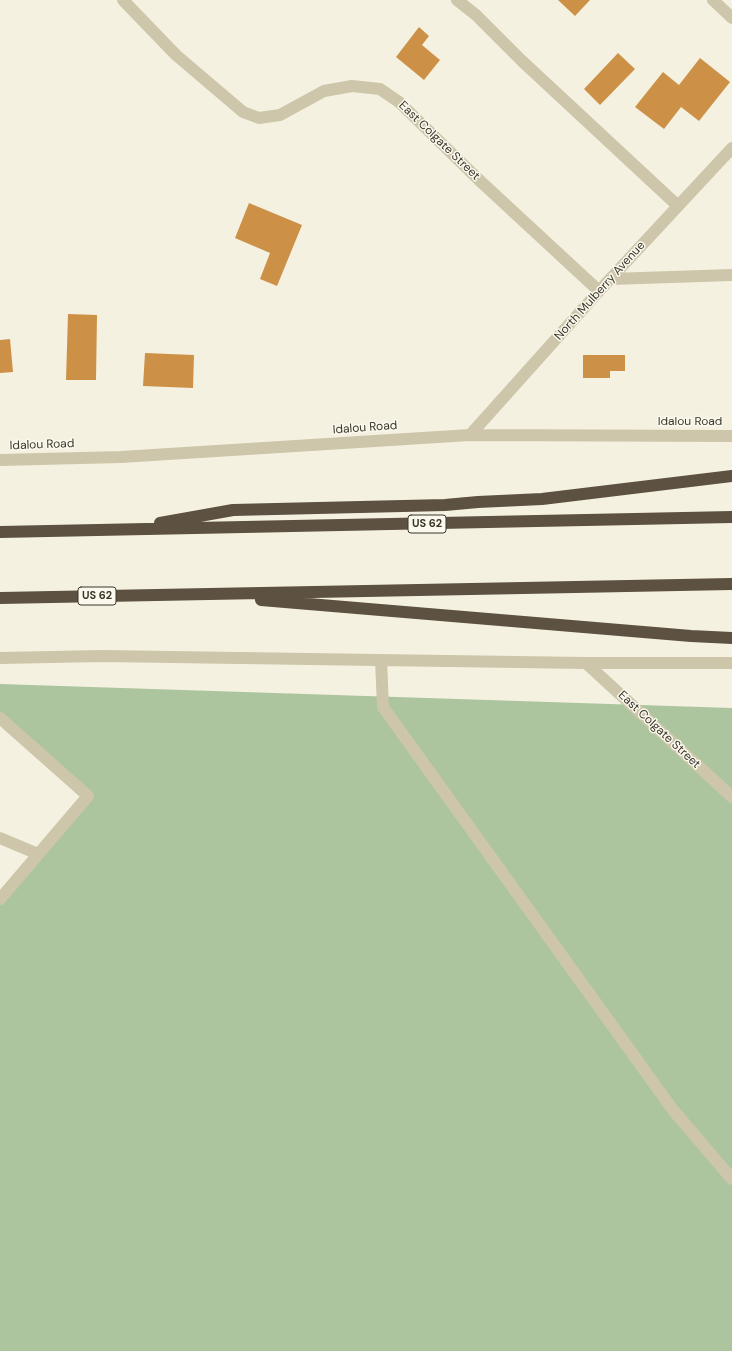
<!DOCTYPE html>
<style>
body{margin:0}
canvas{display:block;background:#f5f1e0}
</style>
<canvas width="732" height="1351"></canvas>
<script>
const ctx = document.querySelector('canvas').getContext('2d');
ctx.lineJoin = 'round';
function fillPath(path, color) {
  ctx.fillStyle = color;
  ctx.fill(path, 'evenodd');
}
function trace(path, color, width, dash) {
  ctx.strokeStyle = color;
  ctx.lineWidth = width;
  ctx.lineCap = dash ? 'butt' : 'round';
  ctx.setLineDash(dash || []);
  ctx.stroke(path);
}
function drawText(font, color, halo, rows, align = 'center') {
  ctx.font = font + ' "DM Sans",sans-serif';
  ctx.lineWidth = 3;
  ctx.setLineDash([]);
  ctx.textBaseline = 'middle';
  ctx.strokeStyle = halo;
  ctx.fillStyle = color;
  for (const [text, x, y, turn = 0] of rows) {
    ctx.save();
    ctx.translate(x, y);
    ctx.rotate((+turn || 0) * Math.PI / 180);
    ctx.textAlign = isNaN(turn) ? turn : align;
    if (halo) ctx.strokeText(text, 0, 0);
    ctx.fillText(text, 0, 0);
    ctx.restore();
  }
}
fillPath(new Path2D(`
 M0,684L732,708V1351H0V897L88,796L0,718Z`), '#acc59f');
fillPath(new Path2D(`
 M558,0H590L575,16Z
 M419,27L429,36L422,45L440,60L424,80L396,57Z
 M618,53L635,69L600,105L584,89Z
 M700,58L730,82L699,121L681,107L664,129L635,107L663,72L679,85Z
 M249,203L302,225L277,286L260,279L270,253L235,238Z
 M68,314L97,315L96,380H66Z
 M10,339L13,372L0,373V340Z
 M145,353L194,355L193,388L143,386Z
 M583,355H625V371H610V378H583Z`), '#cc9147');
trace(new Path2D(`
 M123,0L176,55L243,112L259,118L280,115L324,91L352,86L380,89L399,102L478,179L599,291
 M457,0L476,15L522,61L678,206
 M713,0L732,18
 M611,279L732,275
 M470,435L599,291L732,148
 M0,460L121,457L470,435L732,436
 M0,658L102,656L586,663H732
 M381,660L383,707L673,1110L732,1179
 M586,663L732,797
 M0,718L88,796L0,899
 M0,838L38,854`), '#cec6ab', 12);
trace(new Path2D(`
 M160,523L233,510L445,505L478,502L542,499L732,476
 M0,532L732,517
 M0,598L732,584
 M261,600L691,636L732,638`), '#5d5241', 12);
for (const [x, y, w] of [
 [427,524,38],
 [97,596,38]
]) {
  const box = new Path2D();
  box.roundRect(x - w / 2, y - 9, w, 18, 3);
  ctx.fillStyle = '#fbf9ed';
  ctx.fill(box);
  trace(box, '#3b352a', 1);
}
drawText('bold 11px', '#3b352a', null, [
 ["US 62",427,524],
 ["US 62",97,596]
]);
drawText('12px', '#3b352a', '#fbf9ed', [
 ["East Colgate Street",439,141,44],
 ["North Mulberry Avenue",600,291,-48],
 ["Idalou Road",690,422],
 ["Idalou Road",365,428,-4],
 ["Idalou Road",42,445,-2],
 ["East Colgate Street",659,730,43]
]);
</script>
